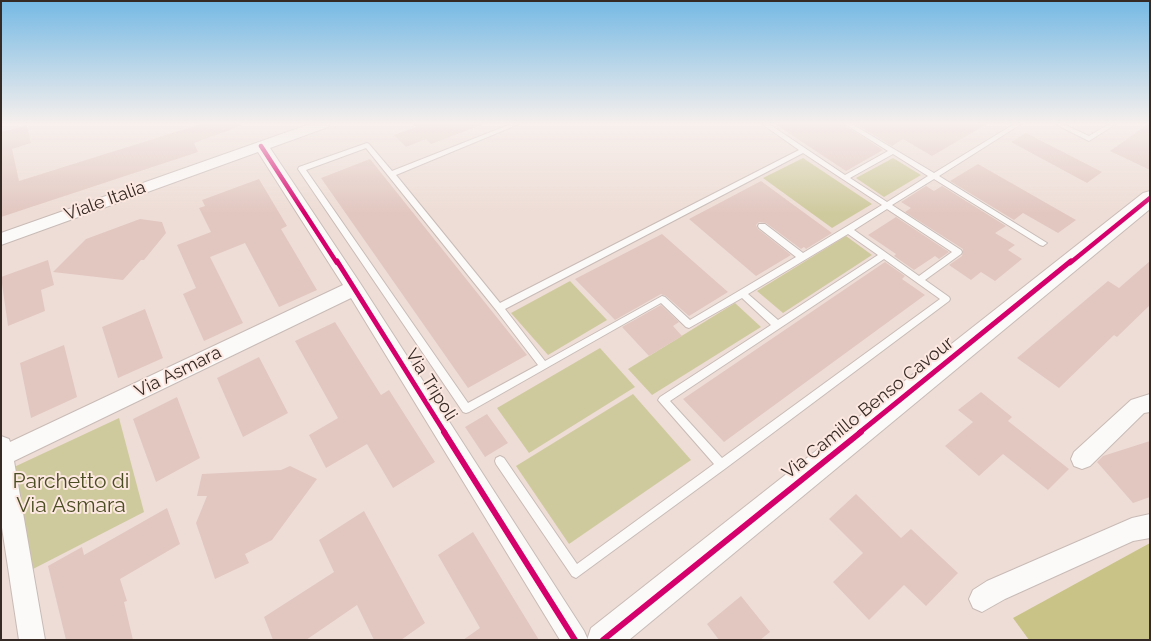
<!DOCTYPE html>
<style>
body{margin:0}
#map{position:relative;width:1151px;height:641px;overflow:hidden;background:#eeddd6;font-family:Raleway,sans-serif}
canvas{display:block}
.frame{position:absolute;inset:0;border:2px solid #362a25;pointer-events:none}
</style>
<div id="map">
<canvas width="1151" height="641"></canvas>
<div class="frame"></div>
</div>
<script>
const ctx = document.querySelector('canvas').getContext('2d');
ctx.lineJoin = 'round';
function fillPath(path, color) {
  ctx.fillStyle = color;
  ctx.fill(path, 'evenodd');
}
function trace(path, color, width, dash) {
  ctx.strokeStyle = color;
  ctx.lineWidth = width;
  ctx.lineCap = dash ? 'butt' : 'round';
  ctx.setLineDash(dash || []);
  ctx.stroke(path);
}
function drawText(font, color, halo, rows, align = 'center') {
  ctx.font = font + ' Raleway,sans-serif';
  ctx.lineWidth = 4;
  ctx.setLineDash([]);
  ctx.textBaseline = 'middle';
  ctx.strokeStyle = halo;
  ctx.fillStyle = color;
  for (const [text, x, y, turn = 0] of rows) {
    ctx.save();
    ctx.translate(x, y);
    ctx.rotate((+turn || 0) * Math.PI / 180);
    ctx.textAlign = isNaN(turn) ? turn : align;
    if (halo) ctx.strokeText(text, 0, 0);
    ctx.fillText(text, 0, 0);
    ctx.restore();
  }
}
fillPath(new Path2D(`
 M803,158L872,204L832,228L763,178Z
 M893,158L921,175L884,197L856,178Z
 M846,236L872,255L783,313L757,291Z
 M570,281L607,320L548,355L511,313Z
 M735,303L761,327L652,395L628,369Z
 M600,348L635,387L529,453L497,408Z
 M633,394L691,460L569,544L516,466Z
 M119,418L144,512L33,569L14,467Z`), '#cfca9e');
fillPath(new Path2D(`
 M1150,543V640H1029L1013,618Z`), '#c9c387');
fillPath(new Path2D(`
 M201,124H240L241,126L194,143L198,152L1,217V132L27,125L31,143L12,149L19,181Z
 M413,124H481L482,125L431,144L426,139L406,147L394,135L415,127Z
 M775,124H843L883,150L846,171Z
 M855,124H987L932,156L903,139L892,146Z
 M1148,124H1150V170L1110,151Z
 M1026,133L1102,172L1087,183L1011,142Z
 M370,159L527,355L468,388L321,178Z
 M978,164L1076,220L1058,233L1023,213L1014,220L950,181Z
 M259,179L287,226L281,229L317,290L279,307L245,243L210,257L243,323L204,341L183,294L196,288L177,245L211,232L199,208L205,206L202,200Z
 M761,181L832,233L806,249L804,247L801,249L766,223L759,222L756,225L758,229L791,255L756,276L689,219Z
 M926,186L934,191L942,186L1006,226L995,233L1015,245L1008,250L1022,259L995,281L981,272L971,280L949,265L962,256L963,249L905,212L911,208L901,202Z
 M896,217L949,252L939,259L935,256L914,270L894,256L896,254L868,235Z
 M140,219L162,222L166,233L144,260H141L123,280L53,272L86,239Z
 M662,234L728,292L689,316L666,296L661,294L615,320L575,279Z
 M48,260L54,285L41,290L45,311L8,326L1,277Z
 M1150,261V305L1117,337L1114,335L1059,388L1017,358L1108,281L1119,288Z
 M885,262L905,276L902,279L925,295L724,442L683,399Z
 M661,305L679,322L673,326L682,336L649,356L622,327Z
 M145,309L163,358L118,378L102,327Z
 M335,322L381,395L389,390L435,462L393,488L367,444L326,468L309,435L338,418L295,341Z
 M64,345L77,397L31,418L20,363Z
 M259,357L288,413L243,437L217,378Z
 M981,392L1012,417L1008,421L1069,469L1048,490L1003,454L979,476L945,446L973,422L958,410Z
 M177,397L200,458L156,482L133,419Z
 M487,414L508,443L485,457L465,427Z
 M1150,441V497L1133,503L1097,462L1103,456Z
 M290,466L317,479L272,540L245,554L249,563L215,579L196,523L207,496H197L202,474L281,470Z
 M856,494L901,538L911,529L958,573L926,606L904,585L869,620L833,582L863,553L829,519Z
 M167,508L180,544L120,579L127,601L124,602L133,640H66L48,566L82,547L84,555Z
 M364,511L425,623L401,640H374L357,605L306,640H273L264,617L334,572L319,540Z
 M473,532L539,640H463L480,628L438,555Z
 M741,596L770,632L760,640H719L707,624Z`), '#e2c7c0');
const service = new Path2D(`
 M511,124H519L396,175L500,303L799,150L762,124H769L845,175L888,151L845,124H852L934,173L1014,124H1021L939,176L1047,243L1043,246L1040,245L934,179L892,205L961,250L962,252L961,254L925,280L949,297L950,299L949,301L726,468L576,578L572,576L496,464L495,461L496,458L500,456L504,458L577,564L714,464L658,400L660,397L771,325L742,298L689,328L686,327L661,303L469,412L466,413L463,412L298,169L299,167L367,143L369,144L392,171ZM366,148L496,310L538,365L468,403L306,170ZM803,153L882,205L803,253L765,224H759L758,226L759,228L796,257L690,320L665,297L662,296L545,361L505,309ZM893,154L928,176L887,202L850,178ZM887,209L952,252L919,276L854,230ZM848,234L878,255L778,320L748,294ZM884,259L940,299L722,458L670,401Z
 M1055,124H1063L1089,136L1109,124H1116L1089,141Z`);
const minor = new Path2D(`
 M310,124H330L328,127L270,148L360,283L584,631L588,640H560L351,298L14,461L45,640H19L1,521V436L9,439L10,442L343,285L258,152L1,245V233Z
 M1150,394V412L1144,413L1090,466L1082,469L1074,466L1071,459L1074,452L1131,400Z
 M1150,514V538L1133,541L1005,599L982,612L973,608L969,599L973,590L987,581L1132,518Z`);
const tertiary = new Path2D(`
 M1150,191V209L629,640H587L591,628L1143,193Z`);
trace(service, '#c8bbb6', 2);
trace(minor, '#c8bbb6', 2);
trace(tertiary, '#c8bbb6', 2);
fillPath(service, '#fcfaf9');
fillPath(minor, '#fcfaf9');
fillPath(tertiary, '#fcfaf9');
trace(new Path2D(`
 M261,146L337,263
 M1070,263L1150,198`), '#d6006c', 4.5);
trace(new Path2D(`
 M337,261L445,433
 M859,433L1071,261`), '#d6006c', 5);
trace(new Path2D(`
 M444,432L575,640
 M603,640L861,432`), '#d6006c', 6);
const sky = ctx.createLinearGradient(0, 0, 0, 213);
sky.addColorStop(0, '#75b9e4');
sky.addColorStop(0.58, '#f7f0ed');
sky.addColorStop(1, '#f7f0ed00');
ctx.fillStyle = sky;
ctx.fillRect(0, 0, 1151, 213);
drawText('18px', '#362a25', '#fde8e1', [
 ["Viale Italia",105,201,-20],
 ["Via Asmara",178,372,-26],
 ["Via Tripoli",431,385,58],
 ["Via Camillo Benso Cavour",868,408,-39]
]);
drawText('21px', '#4a4c21', '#fde8e1', [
 ["Parchetto di",71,482],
 ["Via Asmara",71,506]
]);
</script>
